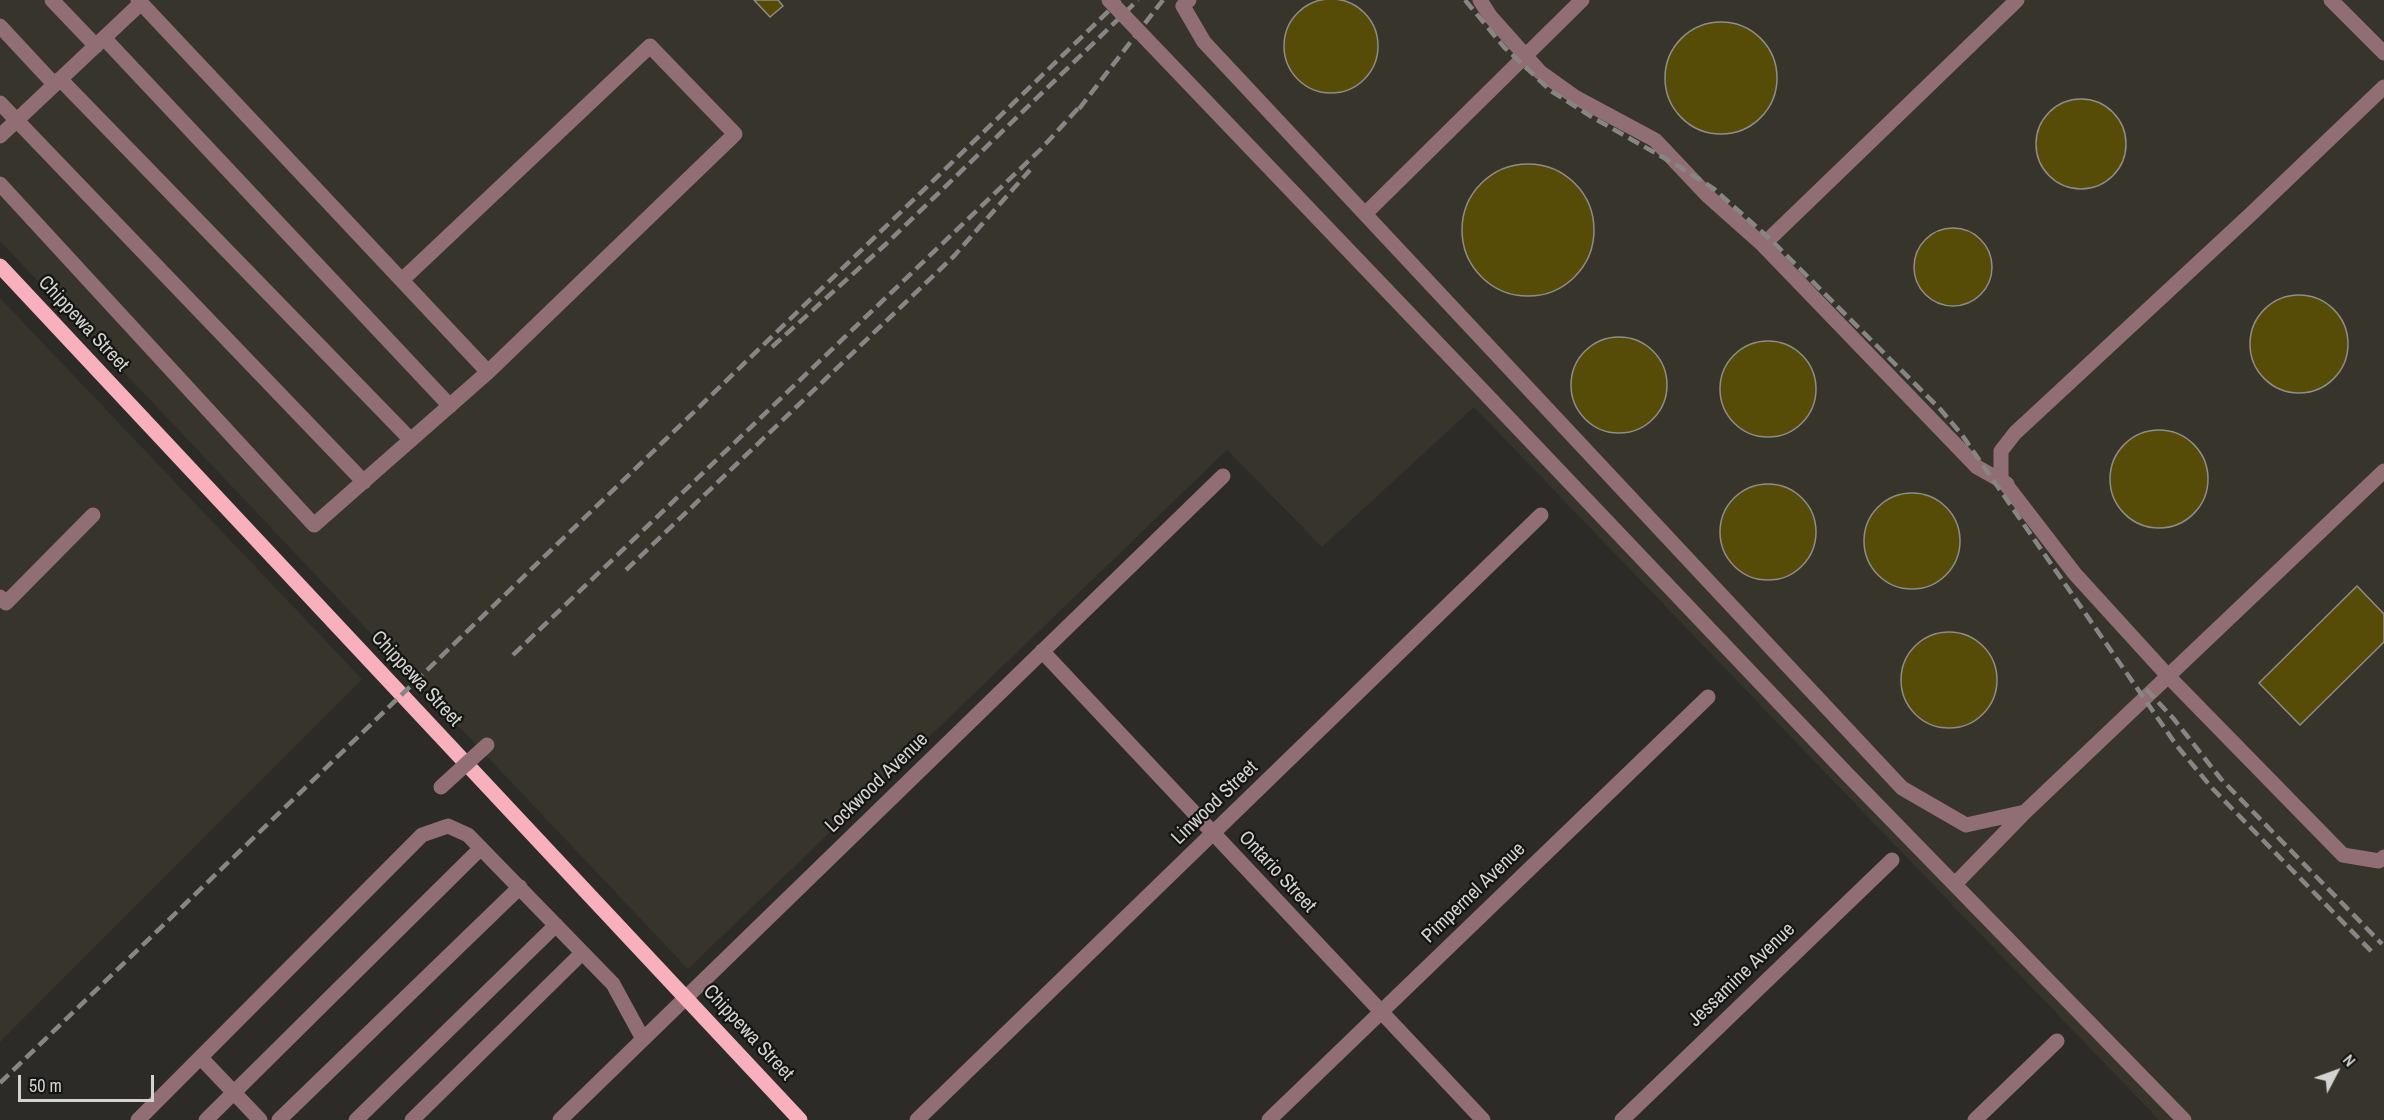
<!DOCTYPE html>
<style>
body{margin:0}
#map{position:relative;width:2384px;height:1120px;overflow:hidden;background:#2c2b28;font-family:"Archivo Narrow",sans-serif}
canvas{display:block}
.north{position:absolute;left:2306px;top:1042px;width:60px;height:60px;-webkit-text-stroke:4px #141412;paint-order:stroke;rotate:49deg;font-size:16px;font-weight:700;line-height:24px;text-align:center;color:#d3d3d1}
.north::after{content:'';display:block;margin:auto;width:21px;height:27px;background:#d3d3d1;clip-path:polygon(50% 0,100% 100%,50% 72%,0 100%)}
.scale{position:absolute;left:18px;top:1075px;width:136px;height:27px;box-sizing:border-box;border:3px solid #d3d3d1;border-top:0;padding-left:8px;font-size:18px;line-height:21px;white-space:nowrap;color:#d3d3d1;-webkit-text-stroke:4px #141412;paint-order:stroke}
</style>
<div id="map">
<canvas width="2384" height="1120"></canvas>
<div class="north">N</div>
<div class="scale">50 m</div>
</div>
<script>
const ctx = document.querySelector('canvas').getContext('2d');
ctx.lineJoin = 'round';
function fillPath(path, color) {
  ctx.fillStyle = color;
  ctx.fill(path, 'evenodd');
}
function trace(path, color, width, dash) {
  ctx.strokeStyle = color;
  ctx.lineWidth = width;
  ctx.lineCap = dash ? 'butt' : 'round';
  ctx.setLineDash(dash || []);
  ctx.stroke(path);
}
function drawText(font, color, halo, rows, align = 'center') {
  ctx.font = font + ' "Archivo Narrow",sans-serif';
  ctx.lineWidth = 4.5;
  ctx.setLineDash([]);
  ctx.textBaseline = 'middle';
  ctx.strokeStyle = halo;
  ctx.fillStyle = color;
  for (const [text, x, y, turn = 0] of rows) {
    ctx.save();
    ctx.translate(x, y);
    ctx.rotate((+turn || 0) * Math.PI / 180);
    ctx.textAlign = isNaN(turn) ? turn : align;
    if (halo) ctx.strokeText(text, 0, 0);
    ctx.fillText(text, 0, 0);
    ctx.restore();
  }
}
fillPath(new Path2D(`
 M0,0H2384V1120H2159L1474,407L1322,547L1227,450L688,969L0,241Z
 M0,298L362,679L0,1042Z`), '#36342b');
const building = new Path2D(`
 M1284 46a47 47 0 1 1 94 0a47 47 0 1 1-94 0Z
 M754,0H778L783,6L770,17Z
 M1665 78a56 56 0 1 1 112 0a56 56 0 1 1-112 0Z
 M2036 144a45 45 0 1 1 90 0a45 45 0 1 1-90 0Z
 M1462 230a66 66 0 1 1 132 0a66 66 0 1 1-132 0Z
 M1914 267a39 39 0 1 1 78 0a39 39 0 1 1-78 0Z
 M2250 344a49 49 0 1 1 98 0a49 49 0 1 1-98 0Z
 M1571 385a48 48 0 1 1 96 0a48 48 0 1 1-96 0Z
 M1720 389a48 48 0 1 1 96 0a48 48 0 1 1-96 0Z
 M2110 479a49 49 0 1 1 98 0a49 49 0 1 1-98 0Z
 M1720 532a48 48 0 1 1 96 0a48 48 0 1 1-96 0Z
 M1864 541a48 48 0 1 1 96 0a48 48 0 1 1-96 0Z
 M2357,586L2384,614V642L2300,725L2259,683Z
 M1901 680a48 48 0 1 1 96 0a48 48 0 1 1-96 0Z`);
fillPath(building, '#574b08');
trace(building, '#8e8d8a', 1.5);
trace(new Path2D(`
 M52,0L96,46
 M1189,0L1183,6L1204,42L1902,788L1966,825L2025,812L2384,471
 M1480,0L1490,16L1540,72L1575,97L1655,140L1709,197L1763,245L1977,467L2007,484
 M2331,0L2384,53
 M141,3L488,372
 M0,26L54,84
 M104,38L450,406
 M60,79L411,440
 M2384,87L2250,215L2015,433L2001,451V478L2075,574L2168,676L2343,855L2379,861L2384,857
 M0,103L364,482
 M0,136L141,3L138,0
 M0,184L314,525L488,372L735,134L650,46L402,280
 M1365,214L1582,0
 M1763,245L2017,0
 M1462,369L1848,775L2184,1120
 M0,597L6,603L93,515
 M1042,651L1483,1120
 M1955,884L2025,812
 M201,1058L260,1120
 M138,1120L422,835L448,826L468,835L613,984L643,1039
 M206,1120L481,848
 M279,1120L520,887
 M356,1120L556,925
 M412,1120L582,953
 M560,1120L1223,476
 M917,1120L1541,515
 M1269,1120L1708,697
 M1622,1120L1892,860
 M1975,1120L2057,1041`), '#916e74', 15);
trace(new Path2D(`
 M0,266L800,1120`), '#f9b0bd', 15);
trace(new Path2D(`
 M1465,0L1504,47L1551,91L1592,117L1680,167L1714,189L1770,239L1941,410L1962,435L2177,746L2212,788L2375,955
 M1079,109L1163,0
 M772,347L886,244L1138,0
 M626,570L954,256L1030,170
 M513,655L1041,149L1082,104
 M2146,689L2173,718L2221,779L2382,944
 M0,1083L1120,0`), '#878684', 4.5, [12, 6]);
trace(new Path2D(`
 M1109,0L1462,369
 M441,787L487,745`), '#916e74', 15);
drawText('20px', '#d3d3d1', '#141412', [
 ["Chippewa Street",83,324,47],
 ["Chippewa Street",416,679,47],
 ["Lockwood Avenue",877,783,-44],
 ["Linwood Street",1215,803,-44],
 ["Ontario Street",1277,872,47],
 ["Pimpernel Avenue",1474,893,-44],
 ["Jessamine Avenue",1742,975,-44],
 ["Chippewa Street",748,1033,47]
]);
</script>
